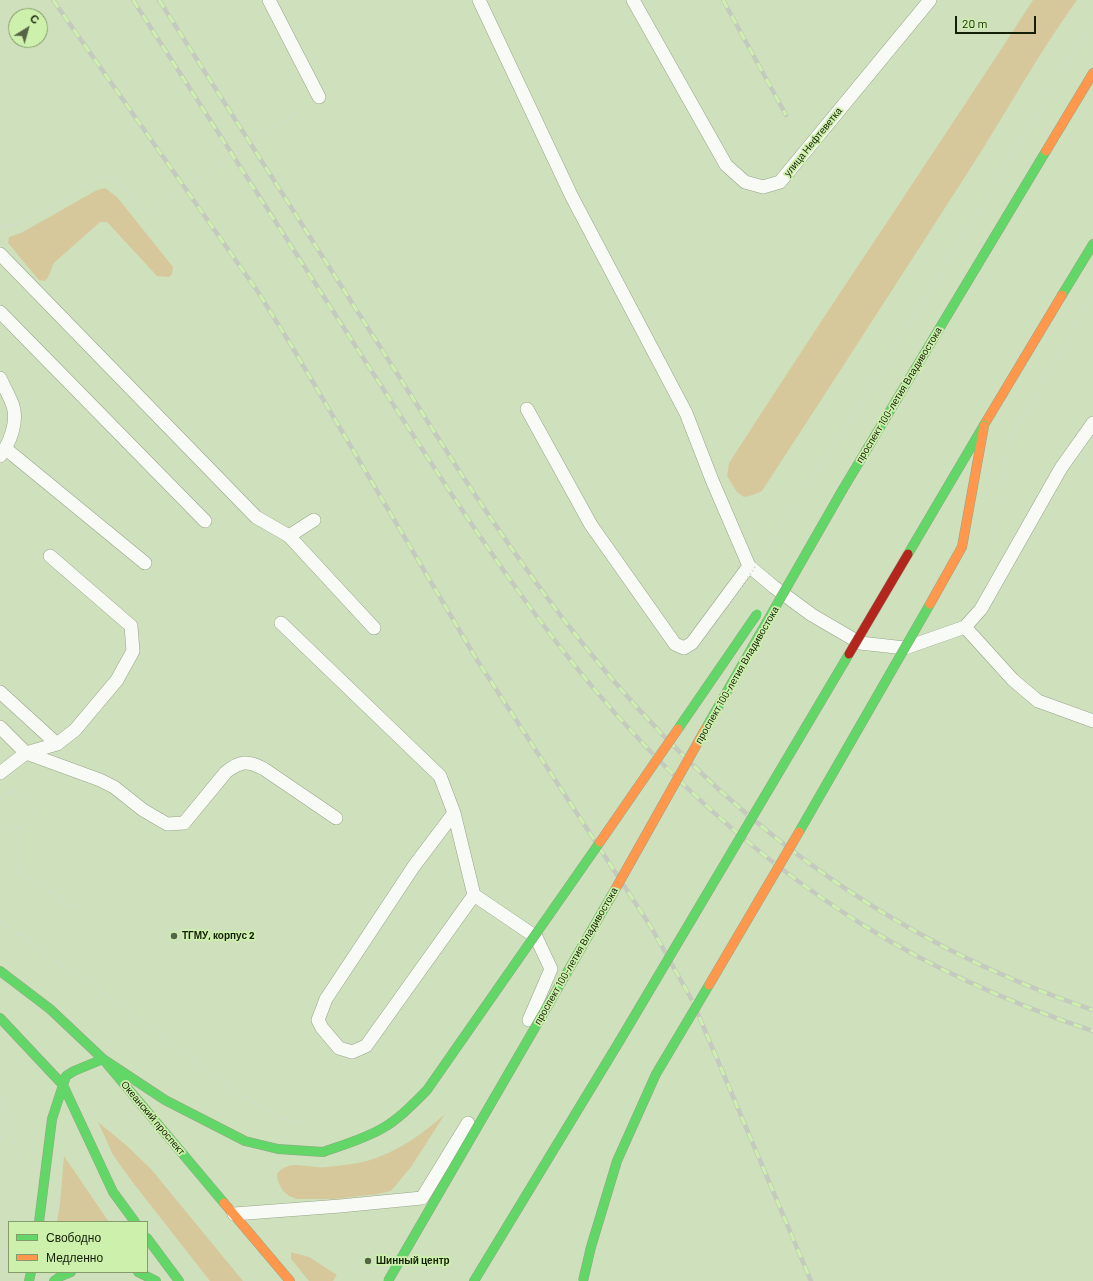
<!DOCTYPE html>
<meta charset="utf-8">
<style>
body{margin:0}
#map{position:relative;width:1093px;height:1281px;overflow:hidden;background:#cee1bc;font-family:Barlow,sans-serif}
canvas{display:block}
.legend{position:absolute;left:8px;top:1221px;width:140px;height:52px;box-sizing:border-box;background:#cef0ad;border:1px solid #849d6a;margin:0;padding:5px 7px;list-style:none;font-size:12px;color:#142006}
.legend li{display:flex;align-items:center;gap:8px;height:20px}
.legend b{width:20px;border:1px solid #849d6a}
.north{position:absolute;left:8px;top:8px;width:40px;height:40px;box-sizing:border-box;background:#cef0ad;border:1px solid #849d6a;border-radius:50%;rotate:37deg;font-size:11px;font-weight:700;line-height:16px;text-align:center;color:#142006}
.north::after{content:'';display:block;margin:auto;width:14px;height:18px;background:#556446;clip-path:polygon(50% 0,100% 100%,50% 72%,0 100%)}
.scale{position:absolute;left:955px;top:16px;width:81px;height:18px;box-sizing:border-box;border:2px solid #142006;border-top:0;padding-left:5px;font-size:12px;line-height:14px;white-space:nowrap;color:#142006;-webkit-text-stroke:3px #cef0ad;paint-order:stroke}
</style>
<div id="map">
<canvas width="1093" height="1281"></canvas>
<ul class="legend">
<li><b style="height:5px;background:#63d668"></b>Свободно</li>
<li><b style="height:5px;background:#ff974d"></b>Медленно</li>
</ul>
<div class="north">С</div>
<div class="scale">20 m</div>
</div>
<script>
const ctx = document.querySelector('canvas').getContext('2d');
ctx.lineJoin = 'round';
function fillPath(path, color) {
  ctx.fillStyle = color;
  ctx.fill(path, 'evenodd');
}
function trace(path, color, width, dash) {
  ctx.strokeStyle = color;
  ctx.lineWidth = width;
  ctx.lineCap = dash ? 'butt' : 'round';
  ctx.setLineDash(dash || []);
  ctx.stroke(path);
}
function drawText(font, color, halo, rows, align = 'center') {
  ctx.font = font + ' Barlow,sans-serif';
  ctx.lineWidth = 3.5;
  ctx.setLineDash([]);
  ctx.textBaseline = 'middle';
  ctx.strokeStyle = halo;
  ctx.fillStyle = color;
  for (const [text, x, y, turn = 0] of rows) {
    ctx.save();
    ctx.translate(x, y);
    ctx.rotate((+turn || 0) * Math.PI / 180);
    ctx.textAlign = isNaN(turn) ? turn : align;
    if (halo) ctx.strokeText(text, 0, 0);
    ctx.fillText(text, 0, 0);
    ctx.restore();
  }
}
fillPath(new Path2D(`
 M1033,0H1077C1038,54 1006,113 970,169C901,276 832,384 762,491L753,495L744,497L737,492L727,476L729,463C829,307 933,155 1033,0Z
 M105,188L117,197L173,267L172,274L169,277L157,276L107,222H100L55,262C50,268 51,276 45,281L39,280L8,243L9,237L21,233L97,190Z
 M445,1114L411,1167L391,1191L378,1194L334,1199H297L289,1196L283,1191L278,1182L277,1174C290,1157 311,1170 328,1167C341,1165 355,1164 367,1161C399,1151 421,1135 445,1114Z
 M98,1122L126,1145L151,1169L243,1281H210L134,1184L113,1155Z
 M64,1156L109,1222H57L60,1203Z
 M291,1252L309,1257L337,1275L333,1281H309L291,1259Z`), '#d7c89c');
const lane = new Path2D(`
 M269,0L319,97
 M479,0L572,197L686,413L712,480L749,566L774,587L812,615L860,643L905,648L965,627L981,609L1061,468L1093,423
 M633,0L726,165L745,182L763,187L780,182L930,0
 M0,254L256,517L289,536L314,520
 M0,312L205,521
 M0,378C4,387 10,397 13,406C18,422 10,443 0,456
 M527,409L591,525L675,644L684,648L692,643L749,566
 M6,449L145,563
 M289,536L374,628
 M281,623L440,776L454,813L474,895L536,937L551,969L529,1020
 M965,627L1013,680L1038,701L1093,721
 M0,692L57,744
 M0,727L26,753L100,780L114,787L143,810L167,824L184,823L226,772C240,761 248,760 264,769L336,818
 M0,773L26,753L57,744L75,730L117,680L133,651L131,626L50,556
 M454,813L414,866L326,999L318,1020L322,1028L339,1048L352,1052L366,1046L474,895
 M234,1214L340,1206L422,1198L468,1123`);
const fast = new Path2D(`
 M1062,295L1093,244
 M843,489L1046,151
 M0,971L50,1009L103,1059L224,1203
 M0,1018L63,1085L113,1192L135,1222
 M103,1059L165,1100L245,1141L278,1149L323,1152
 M39,1222L52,1119L66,1076L74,1071L103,1059
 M147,1238L179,1281
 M138,1272L156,1281
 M29,1281L31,1272
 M54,1281L61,1276L71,1272
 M474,1281L619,1042`);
const slow = new Path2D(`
 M1046,151L1093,73
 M984,425L1062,295
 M224,1203L290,1281`);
trace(lane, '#96a488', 14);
trace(fast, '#96a488', 10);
trace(slow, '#96a488', 10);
trace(new Path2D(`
 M0,227L20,224L106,176C116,177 139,205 147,213L302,109
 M992,541L1010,437L1093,297
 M0,799C24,774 49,819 20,828C12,831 6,828 0,822
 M17,829L16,871L75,908
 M0,922L93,986L239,1094L278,1117L300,1124
 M0,1096L20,1164
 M0,1138L11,1131
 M0,1255L8,1249
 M0,1271L9,1246`), '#d3d9cd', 2.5, [1, 3]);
trace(lane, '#f8faf5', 13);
trace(fast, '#63d668', 9);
trace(slow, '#ff974d', 9);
const rail = new Path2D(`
 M53,0L258,292L291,345L477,660L651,927L693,1002L811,1281
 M133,0C215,128 297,256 380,384C431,463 482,543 538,618C627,738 736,846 863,925C935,970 1013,1004 1093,1031
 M159,0L456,466C496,527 537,587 583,644C720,815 885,940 1093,1010
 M723,0L786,115`);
trace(rail, '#c5cabf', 4.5);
trace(rail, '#cef0ad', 3, [9]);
const fastBridge = new Path2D(`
 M908,554L984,425
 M706,728L843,489
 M678,729L757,614
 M799,832L930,604
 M619,1042L849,654
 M323,1152C343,1145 364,1139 383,1128C400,1118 413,1104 427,1090L600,842
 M388,1281L616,888
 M583,1281L591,1247L617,1161L656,1074L709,985`);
const slowBridge = new Path2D(`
 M930,604L962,547L984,426
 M600,842L678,729
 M616,888L706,728
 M709,985L799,832`);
const jamBridge = new Path2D(`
 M849,654L908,554`);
trace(fastBridge, '#96a488', 10, []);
trace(slowBridge, '#96a488', 10, []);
trace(jamBridge, '#96a488', 10, []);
trace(new Path2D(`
 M989,547L992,541
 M699,651C811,486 915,316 1018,146C1044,104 1068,62 1093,20`), '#d3d9cd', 2.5, [1, 3]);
trace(fastBridge, '#63d668', 9);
trace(slowBridge, '#ff974d', 9);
trace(jamBridge, '#b3261e', 9);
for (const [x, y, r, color] of [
 [174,936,4,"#556446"],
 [368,1261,4,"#556446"]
]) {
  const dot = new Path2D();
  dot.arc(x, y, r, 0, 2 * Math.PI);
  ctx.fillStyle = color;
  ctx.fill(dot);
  trace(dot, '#cef0ad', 1.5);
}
drawText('10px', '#142006', '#cef0ad', [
 ["улица Нефтеветка",813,142,-51],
 ["проспект 100-летия Владивостока",899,395,-59],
 ["проспект 100-летия Владивостока",737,675,-60],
 ["проспект 100-летия Владивостока",576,956,-60],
 ["Океанский проспект",153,1118,50]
]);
drawText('bold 10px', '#142006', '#cef0ad', [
 ["ТГМУ, корпус 2",182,936],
 ["Шинный центр",376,1261]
], 'left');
</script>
